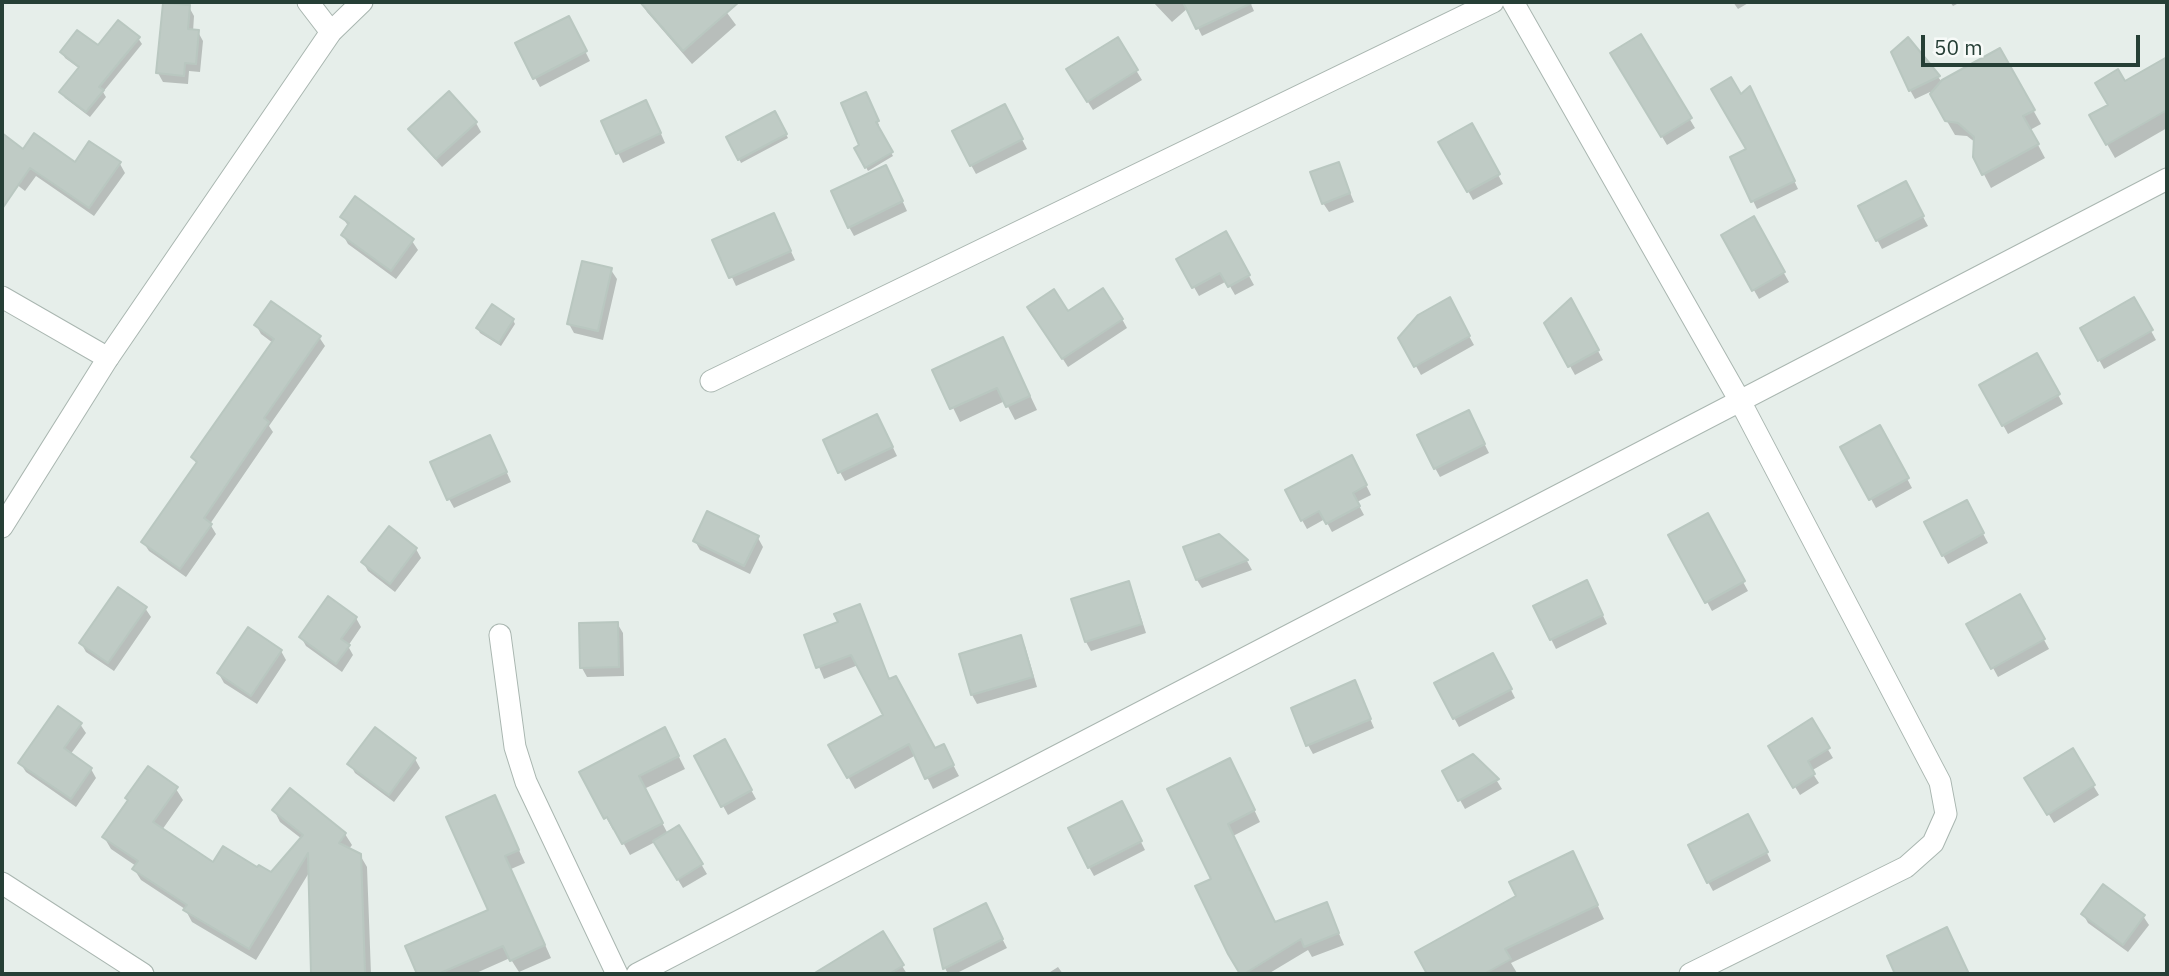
<!DOCTYPE html>
<style>
body{margin:0}
#map{position:relative;width:2169px;height:976px;overflow:hidden;background:#e6eeea;font-family:"IBM Plex Sans",sans-serif}
canvas{display:block}
.frame{position:absolute;inset:0;border:4px solid #263f36;pointer-events:none}
.scale{position:absolute;left:1921px;top:35px;width:219px;height:32px;box-sizing:border-box;border:4px solid #263f36;border-top:0;padding-left:9px;font-size:21px;line-height:24px;white-space:nowrap;color:#263f36;-webkit-text-stroke:5px #f7faf8;paint-order:stroke}
</style>
<div id="map">
<canvas width="2169" height="976"></canvas>
<div class="frame"></div>
<div class="scale">50 m</div>
</div>
<script>
const ctx = document.querySelector('canvas').getContext('2d');
ctx.lineJoin = 'round';
function fillPath(path, color) {
  ctx.fillStyle = color;
  ctx.fill(path, 'evenodd');
}
function trace(path, color, width, dash) {
  ctx.strokeStyle = color;
  ctx.lineWidth = width;
  ctx.lineCap = dash ? 'butt' : 'round';
  ctx.setLineDash(dash || []);
  ctx.stroke(path);
}
fillPath(new Path2D(`
 M641,2H719L736,25L692,64L647,12Z
 M1153,2H1182L1186,7L1185,2H1250L1254,11L1202,36L1188,8L1172,22Z
 M1733,2H1750L1738,9Z
 M1950,2H1961L1953,6Z
 M189,7L194,16L193,32H198L203,41L200,72L189,71L188,84L163,82L158,73Z
 M573,27L590,61L540,87L535,78Z
 M1640,36L1695,128L1667,145L1612,54Z
 M138,38L142,44L103,92L106,97L90,117L65,98L61,92L80,69L65,58L62,52L98,48Z
 M1117,39L1142,80L1093,110L1068,70Z
 M1908,40L1942,82L1999,50L2041,124L2030,130L2045,158L1991,188L1975,157L1976,143L1967,136L1955,135L1930,92L1915,99L1910,90Z
 M2162,62L2167,72V128L2115,158L2091,116L2110,105L2124,84Z
 M1754,96L1798,189L1757,209L1732,158L1749,150L1741,97Z
 M867,98L879,125L877,127L893,156L868,171L856,149L862,146Z
 M651,111L665,143L623,163L603,122Z
 M775,113L788,138L741,163L729,138Z
 M1009,115L1027,149L976,174L971,165Z
 M476,123L481,132L442,167L416,138L410,129Z
 M1471,125L1503,184L1473,200L1441,142Z
 M2,135L23,152L75,164H120L125,173L94,216L36,176L25,191L2,173Z
 M1338,164L1354,202L1329,212L1323,203Z
 M891,176L907,211L854,236L849,227Z
 M1910,193L1928,226L1882,249L1860,207Z
 M774,215L795,260L736,286L715,241Z
 M342,217L412,241L418,250L396,279L348,244L343,235L349,227Z
 M1753,219L1789,282L1759,299L1723,236Z
 M1225,233L1254,285L1235,295L1227,281L1199,296L1178,259Z
 M611,270L617,279L603,340L574,333L569,324Z
 M1449,300L1474,345L1421,375L1400,338Z
 M1570,300L1603,360L1575,375L1546,323Z
 M2134,300L2156,340L2104,369L2082,328Z
 M1068,313L1122,319L1127,328L1068,367L1035,316Z
 M513,320L515,324L501,346L480,333L478,329Z
 M256,325L319,337L325,346L269,426L273,432L210,524L216,534L186,577L149,551L143,542L197,465L193,457L273,343L261,334Z
 M1010,353L1037,410L1015,420L1005,401L960,422L935,371Z
 M2036,355L2063,404L2008,434L1981,385Z
 M1473,421L1489,453L1440,477L1435,468Z
 M882,425L897,456L845,481L840,472Z
 M1880,428L1912,488L1876,508L1843,448Z
 M495,446L511,482L454,508L449,499Z
 M1357,467L1371,495L1357,502L1364,515L1332,532L1325,519L1307,529L1302,520Z
 M1966,502L1988,543L1948,564L1943,555Z
 M1707,516L1748,591L1712,611L1671,535Z
 M1218,536L1247,561L1252,570L1202,588L1197,580Z
 M758,538L763,547L750,574L700,550L695,541Z
 M416,549L421,558L395,592L368,571L363,562Z
 M1128,584L1133,593L1146,633L1091,651L1086,642L1074,601Z
 M1591,591L1607,624L1556,649L1535,607Z
 M2020,596L2049,649L1998,677L1969,624Z
 M859,606L890,681L934,750L949,757L959,776L933,789L916,755L855,789L831,746L886,716L858,665L824,679L806,636L840,623Z
 M145,608L151,617L114,671L86,652L81,643Z
 M356,618L361,627L348,646L353,655L342,672L306,646L301,637Z
 M617,623L623,633L624,676L587,677L582,668Z
 M1020,637L1025,646L1037,687L977,704L972,695L961,655Z
 M281,651L286,660L257,704L224,683L219,674Z
 M1498,664L1515,698L1459,727L1436,684Z
 M1359,692L1374,728L1313,754L1308,745Z
 M1811,721L1833,758L1811,771L1819,783L1800,795L1770,746Z
 M80,724L86,733L70,755L91,769L96,778L76,807L26,772L20,763Z
 M671,741L685,769L644,789L668,834L679,827L707,874L683,888L655,842L630,855L615,828L613,830L582,773Z
 M724,741L756,799L728,815L696,757Z
 M2072,751L2099,795L2054,823L2027,778Z
 M1473,756L1497,781L1502,789L1465,809L1444,771Z
 M415,759L420,768L394,802L355,773L350,764Z
 M1236,772L1260,822L1233,836L1275,924L1326,904L1344,945L1312,957L1308,950L1268,974H1242L1230,954L1213,880Z
 M176,789L183,800L162,830L213,865L258,870L272,875L302,839L280,822L274,810L345,834L352,845L349,849L360,855L367,867L371,974H313L310,871L256,960L192,922L185,909L141,880L134,869L136,866L111,849L104,837Z
 M494,797L525,863L511,869L551,958L519,972L510,958L474,974H419L407,947L490,911Z
 M1126,812L1145,850L1094,876L1089,867Z
 M1753,825L1771,861L1713,891L1708,882Z
 M1580,867L1604,919L1511,963L1517,973L1515,974H1429L1417,953Z
 M2083,914L2143,916L2149,925L2128,952L2088,923Z
 M990,915L1007,948L955,974H948L945,968Z
 M882,933L907,974H831L827,968Z
 M1953,942L1968,974H1890L1895,970Z
 M1058,967L1063,974H1047Z`), '#0003');
const building = new Path2D(`
 M640,2H739L683,51Z
 M1183,2H1254L1196,29Z
 M163,3L190,5L188,29L199,30L196,64L185,63L184,76L156,73Z
 M569,16L587,51L533,79L515,43Z
 M118,20L140,37L99,87L104,90L86,112L59,92L79,67L60,52L77,30L98,45Z
 M1641,34L1692,118L1661,137L1610,53Z
 M1118,37L1138,70L1087,102L1066,69Z
 M1908,37L1940,76L1909,91L1891,52Z
 M2000,48L2035,110L2023,116L2039,144L1982,175L1973,157L1974,137L1958,123L1945,121L1930,94L1942,80Z
 M2167,57V110L2106,145L2089,115L2108,105L2095,83L2118,69L2125,81Z
 M1731,77L1741,94L1750,86L1795,181L1751,202L1730,157L1746,149L1711,89Z
 M449,91L477,122L436,159L408,129Z
 M866,92L879,121L876,122L893,152L865,168L854,148L859,145L841,103Z
 M646,100L661,133L616,154L601,121Z
 M1005,104L1023,139L970,166L952,131Z
 M775,111L787,134L738,160L726,137Z
 M1472,123L1500,174L1467,192L1438,142Z
 M2,133L23,149L34,133L75,162L89,141L121,162L89,208L30,168L2,209Z
 M1339,162L1350,193L1322,204L1310,172Z
 M886,165L903,201L848,228L831,191Z
 M1906,181L1924,216L1876,241L1858,206Z
 M355,196L414,239L391,271L341,235L349,223L340,217Z
 M774,213L791,251L729,278L712,240Z
 M1754,216L1785,272L1752,291L1721,235Z
 M1226,231L1250,275L1228,287L1220,273L1192,288L1176,259Z
 M582,261L612,268L598,331L567,324Z
 M1103,288L1123,319L1062,359L1027,307L1054,289L1068,311Z
 M1450,297L1470,336L1414,367L1398,338L1418,315Z
 M2134,297L2153,330L2098,361L2080,328Z
 M1571,298L1599,350L1568,367L1544,323Z
 M271,301L321,336L264,418L269,422L204,518L212,524L180,569L141,542L197,462L191,457L274,339L254,325Z
 M492,304L514,319L499,343L476,328Z
 M1003,337L1030,396L1006,407L997,388L950,409L932,370Z
 M2037,353L2060,394L2002,426L1979,385Z
 M1469,410L1485,444L1434,469L1417,435Z
 M877,414L893,447L838,473L823,440Z
 M1880,425L1909,478L1869,500L1840,447Z
 M490,435L507,472L447,500L430,462Z
 M1352,455L1367,485L1353,493L1360,506L1326,524L1319,511L1301,521L1285,490Z
 M1967,500L1984,533L1942,556L1924,522Z
 M707,511L759,536L744,566L693,541Z
 M1708,513L1745,581L1705,603L1668,535Z
 M389,526L417,548L390,584L361,562Z
 M1219,534L1248,560L1196,580L1183,547Z
 M1587,580L1603,615L1550,640L1533,606Z
 M1129,581L1142,624L1085,642L1071,599Z
 M118,587L147,607L108,663L79,643Z
 M2020,594L2045,639L1991,669L1966,624Z
 M328,596L357,617L341,639L350,645L336,664L299,637Z
 M860,604L889,679L896,676L935,748L944,744L954,765L925,779L909,744L847,778L828,745L883,715L851,655L816,668L804,635L838,622L834,614Z
 M618,622L619,667L580,668L579,623Z
 M248,627L282,650L251,696L217,673Z
 M1021,635L1033,677L971,695L959,654Z
 M1493,653L1512,689L1453,719L1434,683Z
 M1355,680L1371,719L1306,746L1291,708Z
 M58,706L82,723L64,748L92,768L71,799L18,763Z
 M1812,718L1830,748L1808,761L1815,774L1793,788L1768,746Z
 M375,727L416,758L389,795L347,764Z
 M665,727L679,756L639,776L663,823L622,844L607,817L604,819L579,772Z
 M725,739L752,790L721,807L694,756Z
 M2073,748L2095,785L2047,815L2024,778Z
 M1473,754L1499,779L1458,801L1442,771Z
 M1230,758L1255,810L1228,824L1275,922L1327,902L1339,933L1304,947L1301,939L1244,974H1240L1228,954L1195,886L1211,879L1167,789Z
 M148,766L178,787L153,822L213,862L223,846L257,867L259,865L271,872L303,835L272,810L290,788L346,833L339,843L361,854L365,974H311L308,853L249,949L183,910L187,905L132,869L138,861L102,837L128,800L125,798Z
 M495,795L519,850L505,856L545,945L510,961L503,946L438,974H417L405,946L488,910L446,817Z
 M1122,801L1142,841L1088,868L1068,828Z
 M1748,814L1768,852L1707,883L1688,845Z
 M679,825L703,864L677,880L653,841Z
 M1573,851L1598,905L1505,949L1511,959L1484,974H1427L1415,952L1516,896L1509,882Z
 M2103,884L2145,915L2123,945L2081,914Z
 M986,903L1003,939L943,969L934,929Z
 M1947,927L1969,974H1895L1887,956Z
 M883,931L904,965L889,974H813Z`);
fillPath(building, '#bfcbc5');
trace(building, '#b9c7c0', 2);
const minor = new Path2D(`
 M308,2L331,32
 M1513,2L1740,401L1940,782L1946,814L1933,843L1906,867L1690,974
 M2,297L108,358
 M711,381L1493,2
 M500,635L515,747L526,782L617,974
 M2,883L143,974
 M637,974L2167,179`);
const tertiary = new Path2D(`
 M2,527L108,358L331,32L362,2`);
trace(minor, '#a9b6b0', 23);
trace(tertiary, '#a9b6b0', 23);
trace(minor, '#fff', 21);
trace(tertiary, '#fff', 21);
</script>
